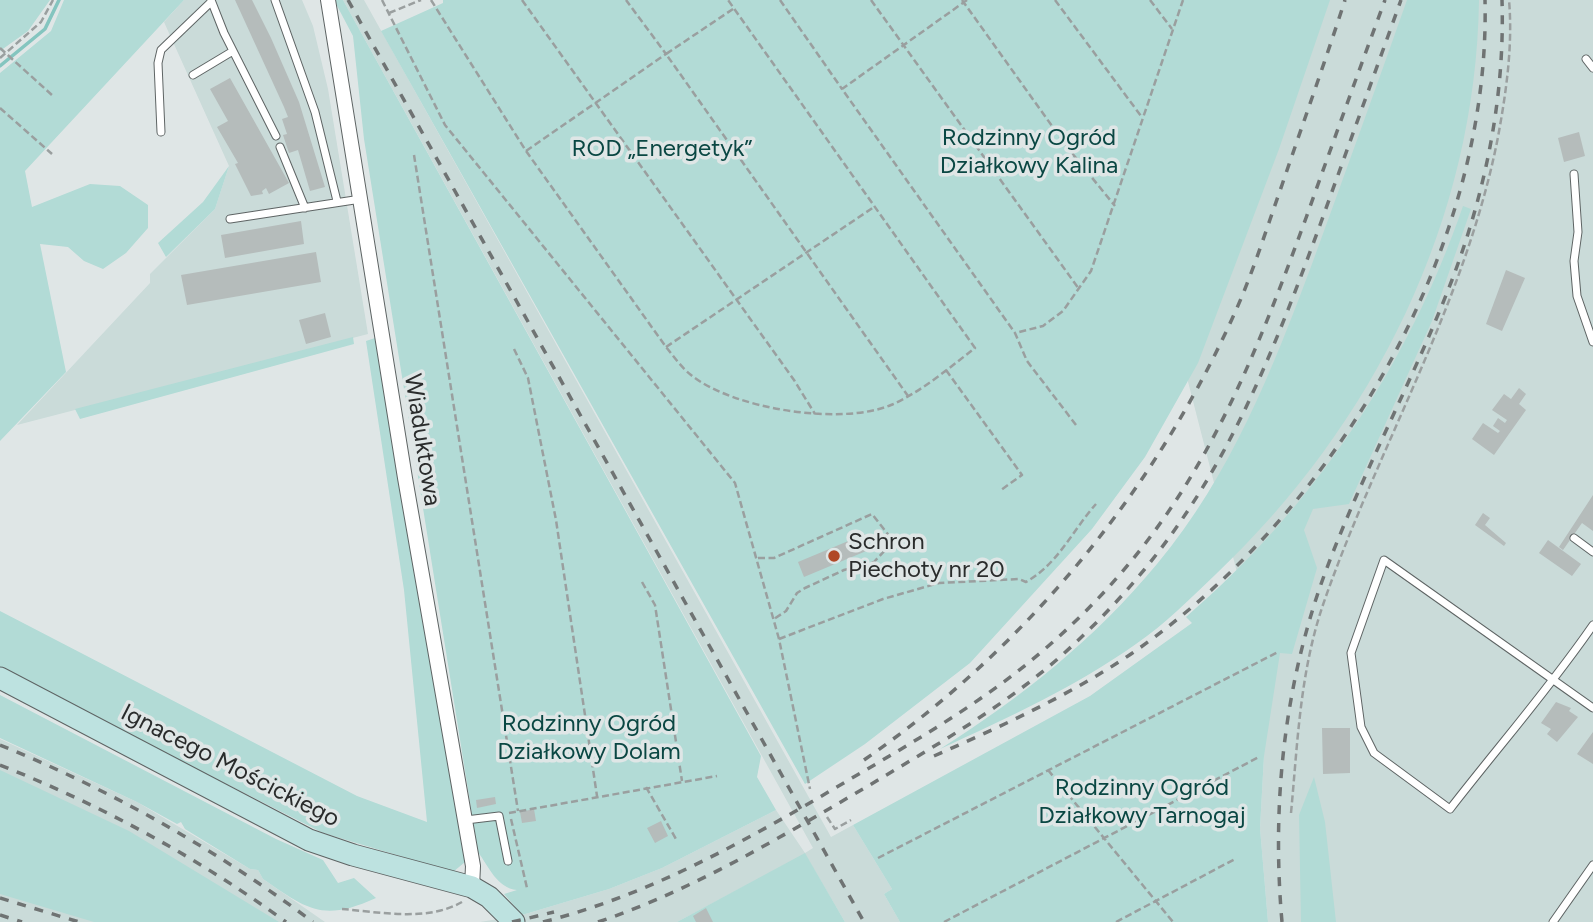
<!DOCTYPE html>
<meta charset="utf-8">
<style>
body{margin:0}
canvas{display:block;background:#dfe6e6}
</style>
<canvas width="1593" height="922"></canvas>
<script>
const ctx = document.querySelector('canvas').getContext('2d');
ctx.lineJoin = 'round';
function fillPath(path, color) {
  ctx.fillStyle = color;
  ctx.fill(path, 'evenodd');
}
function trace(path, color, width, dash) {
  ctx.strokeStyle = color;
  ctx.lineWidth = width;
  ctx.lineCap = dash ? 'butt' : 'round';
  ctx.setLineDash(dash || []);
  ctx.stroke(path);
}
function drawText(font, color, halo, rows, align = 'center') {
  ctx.font = font + ' Figtree,sans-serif';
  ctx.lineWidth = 7;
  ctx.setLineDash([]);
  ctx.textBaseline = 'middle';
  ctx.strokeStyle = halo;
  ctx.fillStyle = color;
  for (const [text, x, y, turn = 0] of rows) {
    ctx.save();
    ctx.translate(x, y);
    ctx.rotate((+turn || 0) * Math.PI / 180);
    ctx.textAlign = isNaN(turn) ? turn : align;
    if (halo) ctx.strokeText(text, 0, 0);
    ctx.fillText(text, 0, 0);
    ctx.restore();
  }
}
fillPath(new Path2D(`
 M184,0H302L313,26L328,89L368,334L17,425L150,283V274L215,209L229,166L164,22Z
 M343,0H364L831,837L853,825L892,889L884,894L900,922H845L805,854L677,922H480L522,915L609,889L662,868L776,810L805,853L813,848Z
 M1236,0H1593V922H1268L1260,828L1264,756L1240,584L1158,265Z
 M0,739L137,802L250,869L258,870L263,879L325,922H0Z`), '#cadbd9');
fillPath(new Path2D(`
 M0,0H50L28,31L0,51Z
 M64,0H184L25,171L32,207L90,184L120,186L148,205V228L126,253L103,269L84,261L68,247L40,244L66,372L0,441V73L51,31Z
 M334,0H343L761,756L757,777L776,810L662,868L609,889L522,915L504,894L517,890C497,888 489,867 478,852L364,139L353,36Z
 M443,0H1330L1279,149L1198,363L1145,457L1092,529L970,663L865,744L805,784L381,31L443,3Z
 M1407,0H1479C1476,219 1374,425 1215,575C1190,599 1165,624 1136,644C1075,687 1008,718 940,749C1022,697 1095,639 1157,564C1231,475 1272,371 1312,264C1344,176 1376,88 1407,0Z
 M229,166L215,209L166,257L158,243L203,202Z
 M1463,206L1471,209L1432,321L1349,504L1313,509L1304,530L1317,568L1292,654L1280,653L1264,756L1260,828L1268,922H900L884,894L892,889L853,825L1090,696L1192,623L1186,617C1314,507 1408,366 1463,206Z
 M375,307L464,852L465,862L453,872L323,833L0,669V611L357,796L427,822L404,590L366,341L375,338L370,308Z
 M353,337L354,344L80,419L75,409Z
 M0,695L276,839L323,860L338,883L354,878L376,898C323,922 308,910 263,879L258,870L250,869L185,829L181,822L177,824L137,802L0,738Z
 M0,770L129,831L279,922H94L0,894Z
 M1314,777L1325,822L1336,922H1301L1299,815Z
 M805,853L845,922H677Z`), '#b2dbd6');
trace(new Path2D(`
 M0,66L45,29L59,0`), '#84c5bf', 3.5);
fillPath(new Path2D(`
 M235,0H252L271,38L299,102L325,187L310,191L298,150L289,153L283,135L287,134L282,119L288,117L284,107Z
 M230,78L289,183L269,194L266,188L262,191L263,194L251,196L235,164L238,163L217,127L228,121L210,89Z
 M1579,132L1585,156L1564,162L1558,138Z
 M301,221L304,244L225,258L221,235Z
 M316,252L321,282L187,305L181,275Z
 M1506,270L1525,278L1502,331L1486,324Z
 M325,313L331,337L306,344L299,320Z
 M1519,388L1526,394L1519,404L1526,410L1494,455L1472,439L1483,423L1498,433L1500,431L1493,426L1498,418L1505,423L1507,420L1492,410L1504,394L1511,399Z
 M1593,495V531L1582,523L1563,550L1559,547Z
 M1483,513L1490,518L1485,525L1506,543L1504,546L1475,525Z
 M865,534L871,549L804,577L798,562Z
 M1548,540L1581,564L1572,576L1539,553Z
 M1556,702L1571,708L1569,711L1578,717L1557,742L1547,734L1551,729L1541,723Z
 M1322,728H1350V773L1323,774Z
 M1593,732V764L1577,754Z
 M495,797L496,804L477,808L476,800Z
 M534,809L536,821L522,823L520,812Z
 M661,821L668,836L655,843L647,828Z
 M706,908L713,922H696L693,916Z`), '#b5bcbb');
const lane = new Path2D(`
 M211,0L224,33L276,136
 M275,0L315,112L337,201
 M1586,59L1593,68
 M193,75L233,51
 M161,132L158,63L161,50L211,2
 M280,147L305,208
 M1574,174L1578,232L1574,261L1577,296L1593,342
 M230,219L361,199
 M1574,538L1593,552
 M1593,625C1549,689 1498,747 1450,809L1374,753L1361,727L1351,653L1384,560L1593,708
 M466,820L499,816L508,861
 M1553,922L1593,865`);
const street = new Path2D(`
 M328,0L405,478L473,866L472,887`);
const secondary = new Path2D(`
 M0,678L309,840L353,855L472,887L489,897L514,922`);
trace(lane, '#5e6464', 9);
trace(street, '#5e6464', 16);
trace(secondary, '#5e6464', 23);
trace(new Path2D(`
 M382,0L445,125L735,483L779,639L810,789
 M431,0L526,151L666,347C674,357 682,368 691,375C733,409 841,426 891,405C921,392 949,368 975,348L728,0
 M522,0L794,380L815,414
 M780,0L842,89
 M871,0L1079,289
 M962,0L1067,147L1115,206
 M967,0L842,89L1015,333
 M1055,0L1141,116
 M1150,0L1172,29
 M733,9L666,54L908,396
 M389,13L421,0
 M0,48L53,96
 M0,58L41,22L53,0
 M0,108L52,154
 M526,151L666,54L626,0
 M414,155L518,811
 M666,347L874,207
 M514,349L528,378L556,520L597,796
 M946,370L1022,475L1001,490
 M1076,425L1027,361L1015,333L1043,326L1063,311L1091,271L1183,0
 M758,558H774L872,514L890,537L888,547L874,562L844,570L805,588L797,593L786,611L774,619
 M642,582L655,605L682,781
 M779,639L883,599L939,583L1019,579L1026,582C1059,563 1072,531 1096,504
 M1048,770L1173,922
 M646,787L676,839
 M509,813L717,776
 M1291,813C1298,739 1300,669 1325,599C1380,443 1466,301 1498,137C1506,93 1513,46 1509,0
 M827,817L835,829L851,820
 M511,819L527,888
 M878,858L1278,652
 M342,909C380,912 427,922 462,902
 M944,922L1259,757
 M1116,922L1235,859`), '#9a9f9f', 2.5, [7, 3.5]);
trace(lane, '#fff', 7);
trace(street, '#fff', 14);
trace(secondary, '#bde2e0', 21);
trace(new Path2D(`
 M348,0L864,922
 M0,745C111,790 217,850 313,922
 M934,756C1002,726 1070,695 1131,654C1334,514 1491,250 1485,0
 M864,760C1024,649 1151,496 1232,319C1252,276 1266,230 1282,185C1303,123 1325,62 1345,0
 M0,765C103,806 197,857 286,922
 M0,898L79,922
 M0,915L22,922
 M512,922L554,912
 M543,922C652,894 747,840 842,784C913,742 984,702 1046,648C1188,525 1243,390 1306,218C1332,145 1358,73 1385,0
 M598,922C693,890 777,839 863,789C931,748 1001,709 1061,656C1203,529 1256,399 1320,225C1347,150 1374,75 1401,0
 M1282,922C1272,809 1283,695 1320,587C1357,482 1412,384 1452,280C1486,190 1505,96 1502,0`), '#6f7373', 3.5, [9, 9]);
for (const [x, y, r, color] of [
 [834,556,7,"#b04826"]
]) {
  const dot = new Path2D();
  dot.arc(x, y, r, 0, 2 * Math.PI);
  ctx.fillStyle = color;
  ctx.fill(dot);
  trace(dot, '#dfe6e6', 2.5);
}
drawText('24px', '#0a4743', '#dfe6e6', [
 ["Rodzinny Ogród",1029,138],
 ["Działkowy Kalina",1029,166],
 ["ROD „Energetyk”",662,149],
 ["Rodzinny Ogród",589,724],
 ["Działkowy Dolam",589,752],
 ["Rodzinny Ogród",1142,788],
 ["Działkowy Tarnogaj",1142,816]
]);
drawText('24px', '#2a2c2c', '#dfe6e6', [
 ["Wiaduktowa",422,440,81],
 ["Ignacego Mościckiego",230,766,27]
]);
drawText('24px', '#2a2c2c', '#dfe6e6', [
 ["Schron",848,542],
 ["Piechoty nr 20",848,570]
], 'left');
</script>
